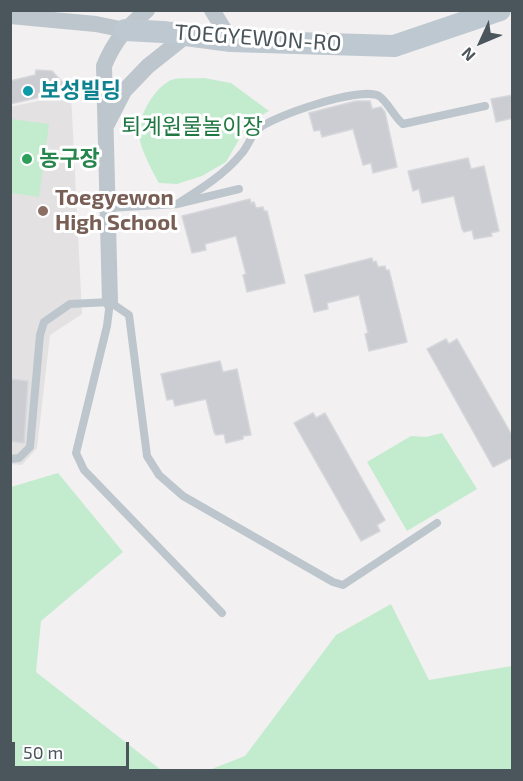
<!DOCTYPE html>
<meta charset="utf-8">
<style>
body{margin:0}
#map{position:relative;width:523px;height:781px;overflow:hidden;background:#f2f0f1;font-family:"Exo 2",sans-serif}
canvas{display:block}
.frame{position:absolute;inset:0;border:12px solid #4a555c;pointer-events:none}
.north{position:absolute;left:451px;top:12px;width:60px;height:60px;-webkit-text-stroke:4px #fff;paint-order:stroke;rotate:226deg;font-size:16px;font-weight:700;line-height:24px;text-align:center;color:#4a555c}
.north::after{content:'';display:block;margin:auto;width:21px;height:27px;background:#4a555c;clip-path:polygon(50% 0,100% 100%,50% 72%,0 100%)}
.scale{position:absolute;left:12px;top:742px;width:117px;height:27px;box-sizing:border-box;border:3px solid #4a555c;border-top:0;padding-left:8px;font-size:18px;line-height:21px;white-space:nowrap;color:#4a555c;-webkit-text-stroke:4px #fff;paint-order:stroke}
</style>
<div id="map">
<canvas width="523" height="781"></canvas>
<div class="frame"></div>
<div class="north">N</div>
<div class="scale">50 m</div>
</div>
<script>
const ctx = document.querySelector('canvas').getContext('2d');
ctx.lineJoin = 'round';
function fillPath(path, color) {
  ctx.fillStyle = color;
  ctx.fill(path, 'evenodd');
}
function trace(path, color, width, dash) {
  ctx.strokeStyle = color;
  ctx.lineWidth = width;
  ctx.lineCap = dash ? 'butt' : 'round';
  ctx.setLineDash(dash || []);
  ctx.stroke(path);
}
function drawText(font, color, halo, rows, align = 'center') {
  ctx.font = font + ' "Exo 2","Noto Sans KR",sans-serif';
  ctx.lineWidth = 6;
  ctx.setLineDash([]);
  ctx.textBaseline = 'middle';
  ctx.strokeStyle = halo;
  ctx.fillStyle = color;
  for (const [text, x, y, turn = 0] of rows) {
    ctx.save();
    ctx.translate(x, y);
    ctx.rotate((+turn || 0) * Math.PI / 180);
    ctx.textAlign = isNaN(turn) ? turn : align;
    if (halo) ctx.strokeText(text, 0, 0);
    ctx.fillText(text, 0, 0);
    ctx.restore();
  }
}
fillPath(new Path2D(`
 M71,94L82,314L50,335L37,448L22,465L10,464V107Z`), '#e3e1e2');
fillPath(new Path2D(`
 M204,78L231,83L269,111L255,119L244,131L226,162L202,176L177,184L159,183C152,171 140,148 139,135C138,116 154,88 171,80C180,77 195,79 204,78Z
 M11,119L49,124L39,197L11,193Z
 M442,433L477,489L407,531L367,462L411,436L426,437Z
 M58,473L123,552L41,621L36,672L161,770H11V487Z
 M391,604L429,680L512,666V770H209L245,756L336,635Z`), '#c3eccf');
const building = new Path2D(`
 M36,70L52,71L67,87L45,85V96L10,104V81L35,75Z
 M513,95V118L496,122L491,99Z
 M356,101H370L372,109L381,107L385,112L397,167L373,173L371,163L363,165L353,129L322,137L320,130L314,131L309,113Z
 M468,158L471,169L484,166L499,231L491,233L492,236L474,239L472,230L464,232L462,229L454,196L422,203L419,189L413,191L408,171Z
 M250,199L251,203L254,202L256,208L263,207L264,211H267L285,283L247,292L243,275L246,274L236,236L205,244L206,250L192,253L182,216Z
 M372,258L373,262L376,261L378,267L385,266L386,270H389L407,342L369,351L365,334L368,333L359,295L327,303L328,309L314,312L305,275Z
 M446,339L449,344L457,339L513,437V457L493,467L427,349Z
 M220,361L223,372L237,369L251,435L243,436V439L226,443L224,434L216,435L214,432L206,399L175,406L173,399L167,400L161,374Z
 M10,379L28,381L24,443L10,441Z
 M313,413L316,418L325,413L385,520L377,525L380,531L361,541L294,423Z`);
fillPath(building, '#cbcdd2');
trace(building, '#d5d7db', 1.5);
trace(new Path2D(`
 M177,204C201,189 224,175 242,153C248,146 251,136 257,130C271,116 362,86 379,96C388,102 394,117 403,124L485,106
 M108,208L177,204L239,189
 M110,302L107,326L76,453L84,470L222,613
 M10,459L19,458L30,447L40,335L44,322L70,304L110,302L129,315L147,456L159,475L183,496L333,582L343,585L437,523`), '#bdc6cc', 8);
trace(new Path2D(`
 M212,10L231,41
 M10,16L96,24L125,30
 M106,126L124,91L148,66L187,35
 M110,302L104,66C115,39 126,29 147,10`), '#bdc6cc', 16);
trace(new Path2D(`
 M125,30L163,32L231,41L394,46L500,10`), '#bec8d0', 22);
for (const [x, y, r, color] of [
 [28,91,6,"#0f9aa8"],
 [27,159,6,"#2e9e5b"],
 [43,211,6,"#8d6e63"]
]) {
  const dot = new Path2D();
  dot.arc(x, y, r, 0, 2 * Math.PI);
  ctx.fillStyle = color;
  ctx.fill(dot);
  trace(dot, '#fff', 2);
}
drawText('22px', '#4a555c', '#fff', [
 ["TOEGYEWON-RO",258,38,4]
]);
drawText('bold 22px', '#0d838f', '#fff', [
 ["보성빌딩",40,91]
], 'left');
drawText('22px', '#207843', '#fff', [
 ["퇴계원물놀이장",192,127]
]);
drawText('bold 22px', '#27864d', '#fff', [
 ["농구장",39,159]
], 'left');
drawText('bold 22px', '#785e54', '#fff', [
 ["Toegyewon",55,198],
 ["High School",55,223]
], 'left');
</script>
